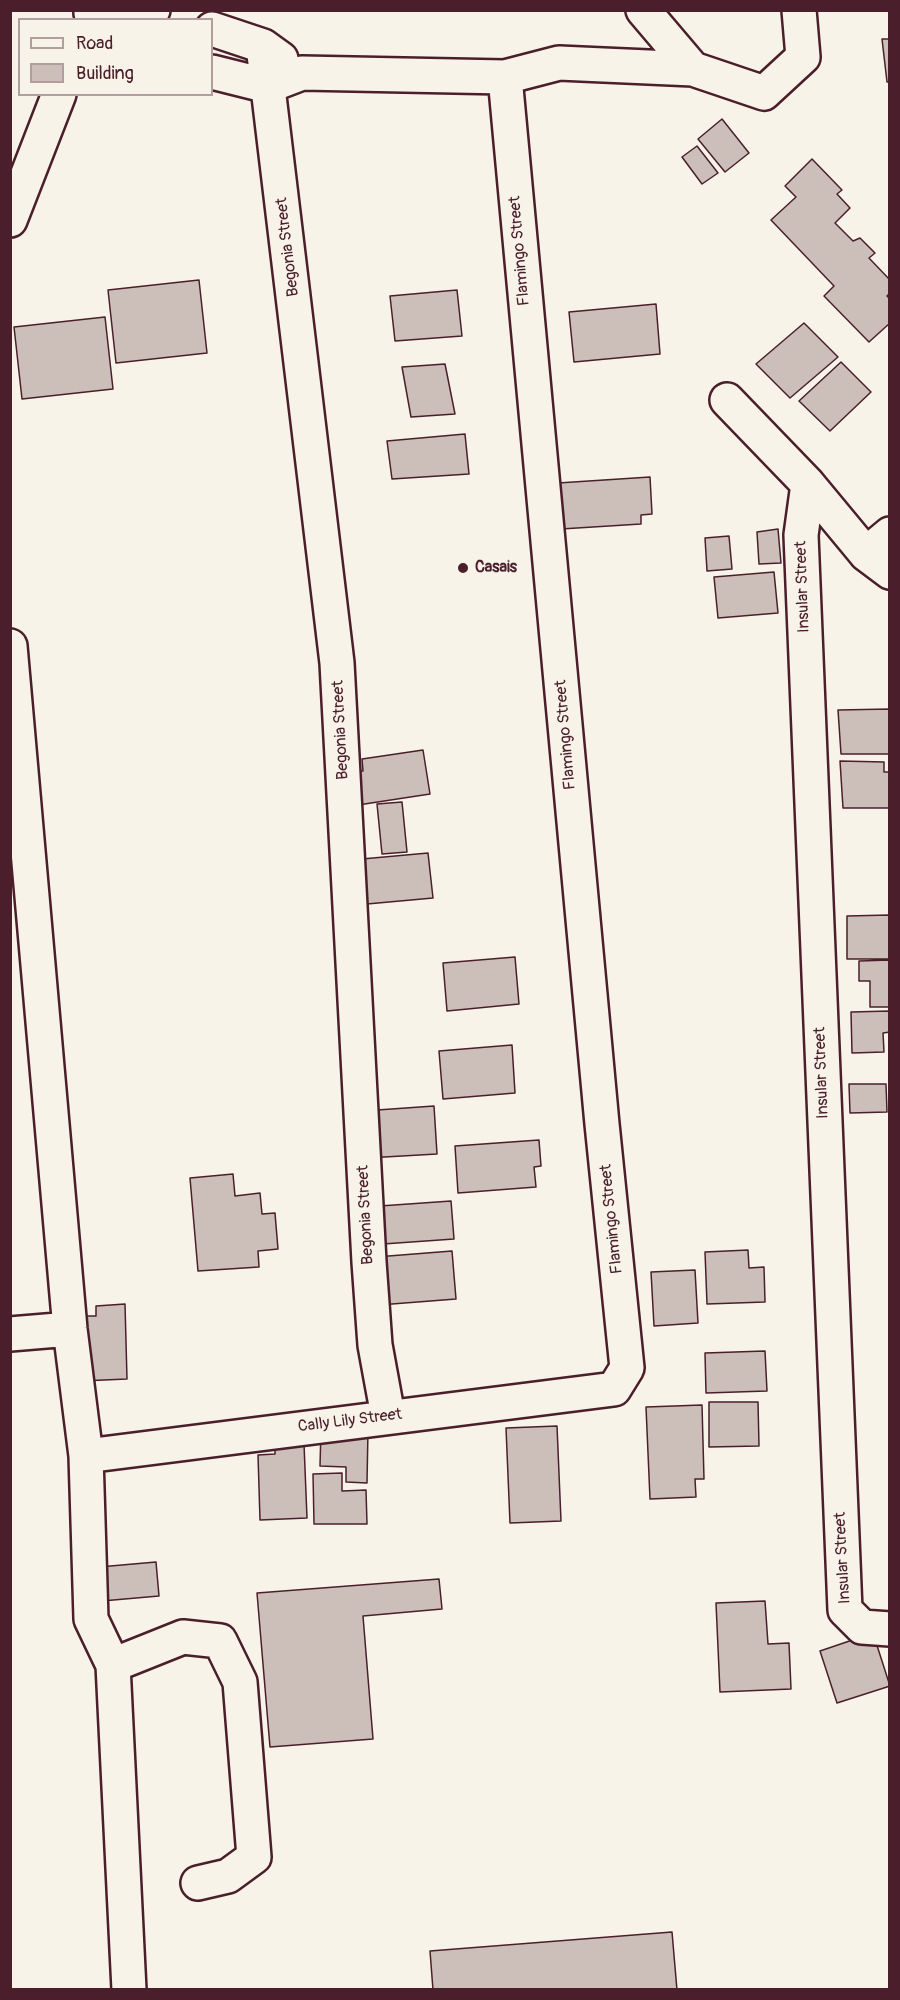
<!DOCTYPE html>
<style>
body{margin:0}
#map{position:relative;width:900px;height:2000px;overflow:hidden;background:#f7f3e8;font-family:Pangolin,sans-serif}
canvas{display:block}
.frame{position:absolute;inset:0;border:12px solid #4a1f2b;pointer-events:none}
.legend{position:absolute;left:18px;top:18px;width:195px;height:78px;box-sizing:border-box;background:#f7f3e8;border:2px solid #b29e9c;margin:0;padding:8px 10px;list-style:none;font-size:18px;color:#4a1f2b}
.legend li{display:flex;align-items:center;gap:12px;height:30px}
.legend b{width:30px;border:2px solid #b29e9c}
</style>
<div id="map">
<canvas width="900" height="2000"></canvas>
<div class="frame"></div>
<ul class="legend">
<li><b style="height:8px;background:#f7f3e8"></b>Road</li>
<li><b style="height:16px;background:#ccbfb9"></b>Building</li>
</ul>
</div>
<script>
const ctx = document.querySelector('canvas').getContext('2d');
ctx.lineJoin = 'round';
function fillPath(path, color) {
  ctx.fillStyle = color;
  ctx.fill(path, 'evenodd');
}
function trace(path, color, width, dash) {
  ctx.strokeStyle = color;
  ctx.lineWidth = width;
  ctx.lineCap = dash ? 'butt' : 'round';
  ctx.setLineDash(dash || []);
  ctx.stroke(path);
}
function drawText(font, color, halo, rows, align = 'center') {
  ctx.font = font + ' Pangolin,sans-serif';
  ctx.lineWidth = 4.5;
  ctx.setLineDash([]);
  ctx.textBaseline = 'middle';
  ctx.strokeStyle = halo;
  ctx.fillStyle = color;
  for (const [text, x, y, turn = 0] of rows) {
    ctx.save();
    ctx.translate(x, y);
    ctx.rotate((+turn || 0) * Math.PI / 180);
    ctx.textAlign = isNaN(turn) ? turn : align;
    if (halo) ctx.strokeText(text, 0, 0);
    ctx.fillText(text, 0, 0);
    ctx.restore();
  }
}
const building = new Path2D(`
 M882,39H890V82H887Z
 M722,119L749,153L725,172L698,139Z
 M697,146L718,173L702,184L682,157Z
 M812,159L842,190L837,194L850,208L835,223L853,241L860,238L875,253L869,258L890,280V293L887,296L890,299V323L869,342L824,296L834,286L771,220L796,197L785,186Z
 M199,280L207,353L116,363L108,290Z
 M457,290L462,336L395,341L390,296Z
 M656,304L660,354L574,362L569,312Z
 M105,317L113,389L22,399L14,327Z
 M804,323L838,357L790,398L756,364Z
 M841,362L871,392L830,431L799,401Z
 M445,364L455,414L411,417L402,367Z
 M465,434L469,474L392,479L387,441Z
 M650,477L652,514L641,515V524L561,529L558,483Z
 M778,529L781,563L759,564L757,532Z
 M729,536L732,569L707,571L705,538Z
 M774,572L778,613L718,618L714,577Z
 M890,709V754H841L838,710Z
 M423,750L430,794L358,805L353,772L363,771L362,759Z
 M840,761L884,762V772H890V808H843Z
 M402,802L407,852L382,854L377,804Z
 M428,853L433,898L367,904L362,859Z
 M890,915V959H847V916Z
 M515,957L519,1004L447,1011L443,963Z
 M890,960V1007H870V981H859V961Z
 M890,1011V1032L883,1033L884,1052L852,1053L851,1012Z
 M512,1045L515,1093L443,1099L439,1051Z
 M849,1084H886L887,1112L850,1113Z
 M434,1106L437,1154L367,1158L363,1111Z
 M539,1140L541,1166L534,1167L536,1187L458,1193L455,1146Z
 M233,1174L235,1196L260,1193L262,1214L275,1213L278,1249L258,1251L259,1267L198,1271L190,1178Z
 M451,1201L454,1239L383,1244L380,1206Z
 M748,1250L749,1268L764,1267L765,1302L707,1304L705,1252Z
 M452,1251L456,1299L379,1305L376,1257Z
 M695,1270L698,1323L654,1326L651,1272Z
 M125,1304L127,1379L81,1381L79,1316H96V1306Z
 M765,1351L767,1391L706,1393L705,1353Z
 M709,1402H758L759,1446L709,1447Z
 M702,1405L704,1479H695L696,1497L650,1499L646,1407Z
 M557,1426L561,1521L510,1523L506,1428Z
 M321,1429L368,1430L367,1483L346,1482V1467L320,1466Z
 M304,1444L307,1518L260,1520L258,1455L275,1454V1445Z
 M342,1473V1491L366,1490L367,1524H314L313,1474Z
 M156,1562L159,1596L102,1601L99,1567Z
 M439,1579L442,1609L363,1616L373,1739L270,1747L257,1593Z
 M765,1601L768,1644L789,1643L791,1689L720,1692L716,1603Z
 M873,1633L890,1686L837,1703L820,1651Z
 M672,1932L677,1990H433L430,1951Z`);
fillPath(building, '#ccbfb9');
trace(building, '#4a1f2b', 1.5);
const street = new Path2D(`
 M643,10L693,69
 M91,13L104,20
 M120,20L153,10
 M212,29L263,46L281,59
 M263,46L337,663L369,1262L375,1345L388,1416
 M212,72L268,86L302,73L505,77L559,63L693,69L764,93L803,57L799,10
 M10,220L59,94
 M727,400L808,484L866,554L890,572
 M808,484L801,535L845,1610L862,1627L890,1629
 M866,554L890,534
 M10,646L70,1329L86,1456L91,1619L113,1665L129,1990
 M10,1334L70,1329
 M86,1456L614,1389L627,1368L602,1124L505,77
 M113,1665L183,1637L220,1641L240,1682L254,1857L228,1876L198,1883`);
trace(street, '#4a1f2b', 38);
trace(street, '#f7f3e8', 33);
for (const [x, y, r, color] of [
 [463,568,6,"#4a1f2b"]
]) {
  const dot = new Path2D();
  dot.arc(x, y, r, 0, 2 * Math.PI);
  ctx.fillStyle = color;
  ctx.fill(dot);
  trace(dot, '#f7f3e8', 2);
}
drawText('16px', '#4a1f2b', '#f7f3e8', [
 ["Begonia Street",288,247,-97],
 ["Flamingo Street",520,251,-95],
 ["Insular Street",803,587,-92],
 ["Begonia Street",341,730,-93],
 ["Flamingo Street",566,735,-95],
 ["Insular Street",822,1073,-92],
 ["Begonia Street",366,1215,-93],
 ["Flamingo Street",612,1219,-96],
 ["Cally Lily Street",350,1421,-7],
 ["Insular Street",843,1558,-93]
]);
drawText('bold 16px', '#4a1f2b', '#f7f3e8', [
 ["Casais",475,568]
], 'left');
</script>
